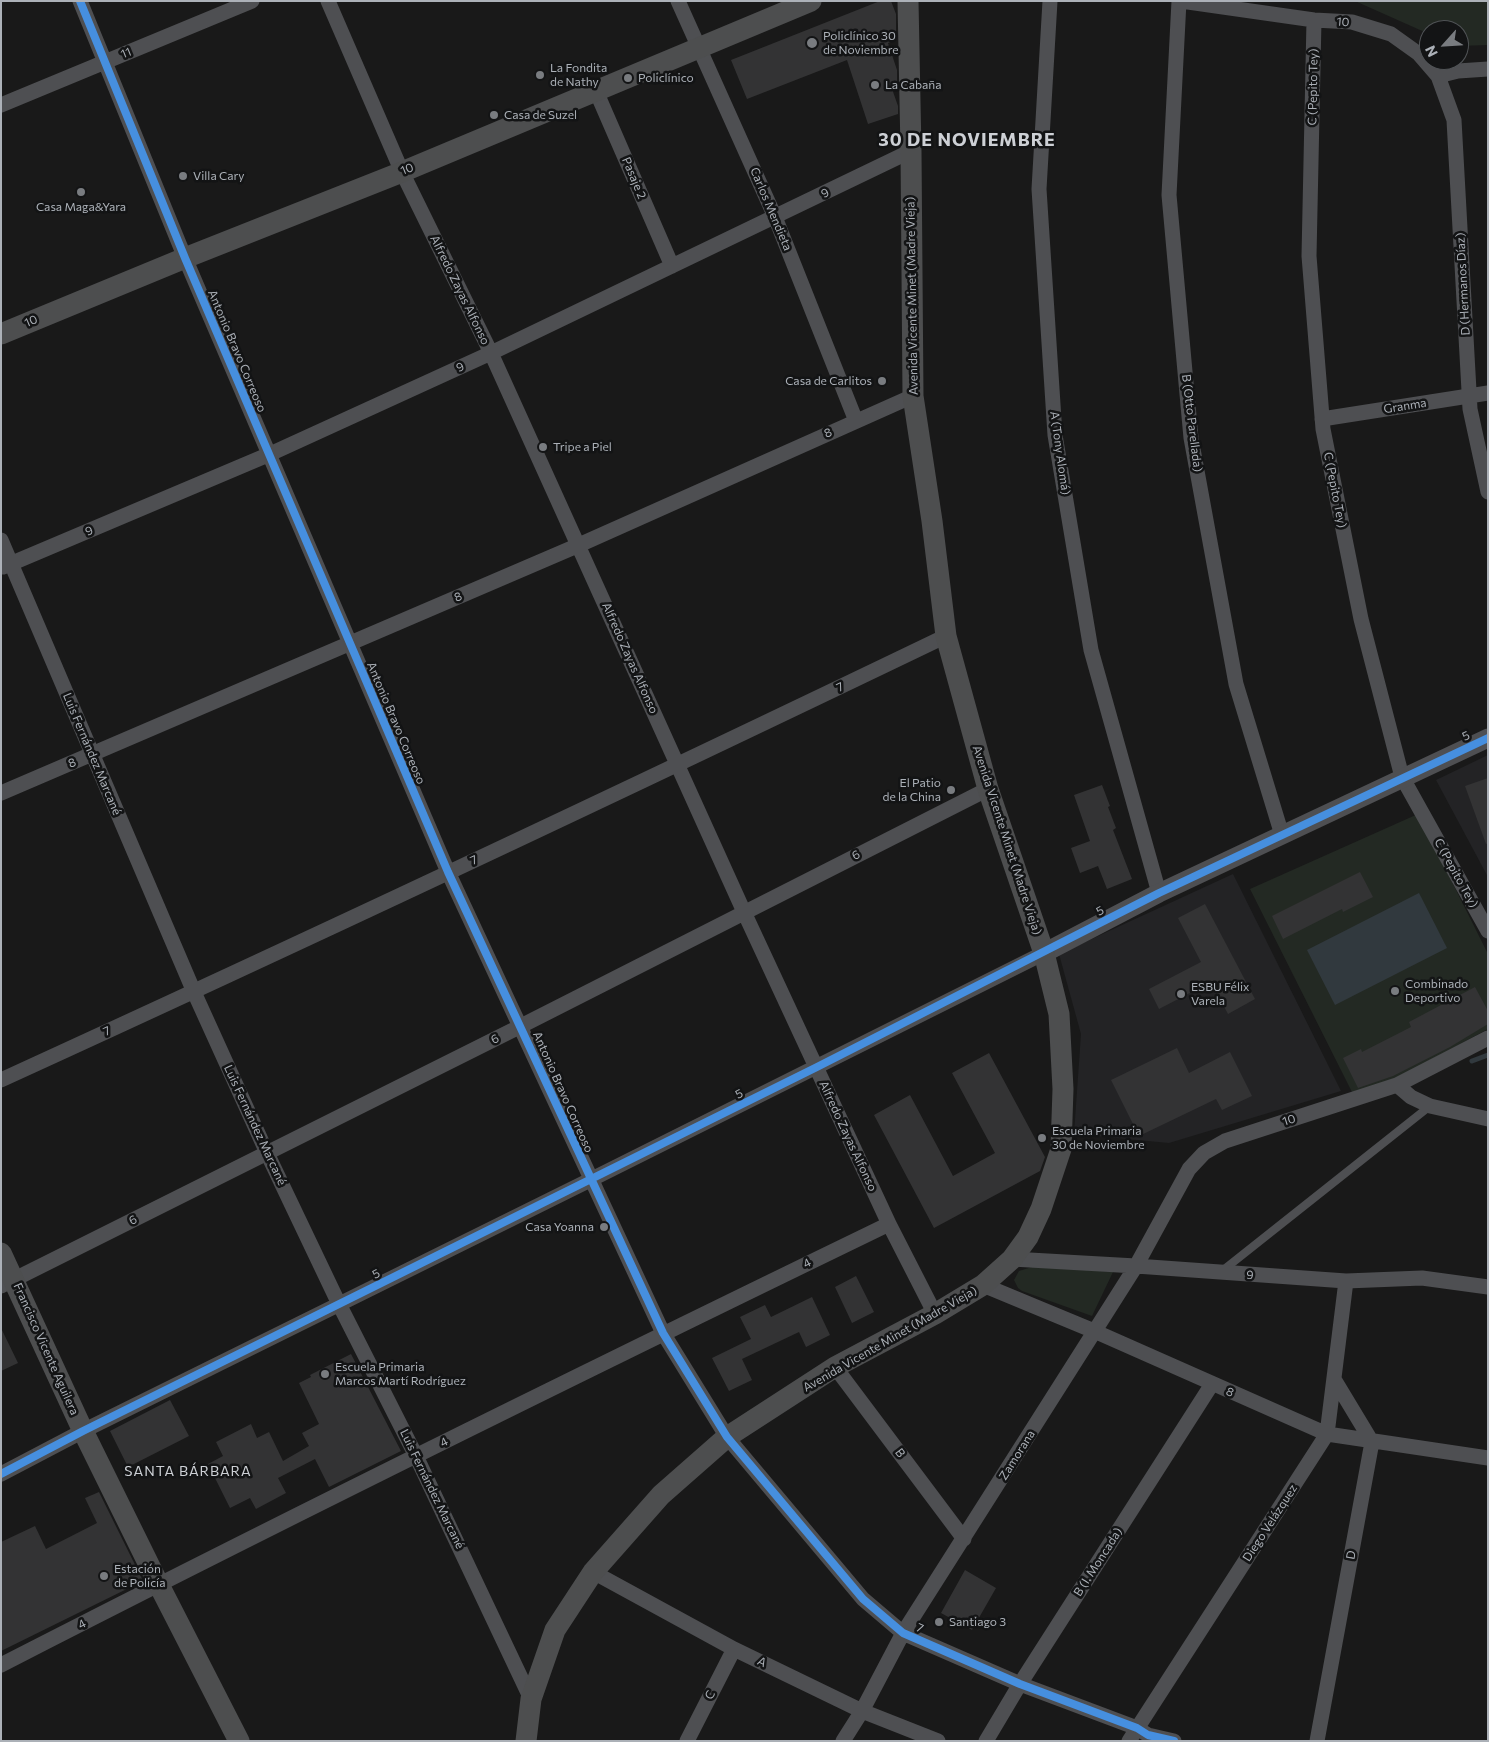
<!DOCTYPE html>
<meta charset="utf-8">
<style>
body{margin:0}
#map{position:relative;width:1489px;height:1742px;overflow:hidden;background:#191919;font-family:Commissioner,sans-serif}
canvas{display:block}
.frame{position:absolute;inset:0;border:2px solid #acb1b8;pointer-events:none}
.north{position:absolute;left:1419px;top:20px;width:50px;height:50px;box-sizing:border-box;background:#131415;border:1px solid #505356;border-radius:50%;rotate:244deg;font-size:14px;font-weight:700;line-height:20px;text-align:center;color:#acb1b8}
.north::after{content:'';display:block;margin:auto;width:18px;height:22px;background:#797c80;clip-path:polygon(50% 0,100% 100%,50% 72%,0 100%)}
</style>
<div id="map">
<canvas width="1489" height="1742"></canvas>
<div class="frame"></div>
<div class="north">N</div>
</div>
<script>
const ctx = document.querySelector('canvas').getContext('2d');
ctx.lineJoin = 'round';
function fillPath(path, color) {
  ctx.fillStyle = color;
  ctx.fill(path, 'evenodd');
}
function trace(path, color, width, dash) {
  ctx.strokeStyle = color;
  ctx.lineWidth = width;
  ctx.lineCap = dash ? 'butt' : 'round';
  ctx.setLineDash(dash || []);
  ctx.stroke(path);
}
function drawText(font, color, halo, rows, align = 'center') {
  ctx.font = font + ' Commissioner,sans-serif';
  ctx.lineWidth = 5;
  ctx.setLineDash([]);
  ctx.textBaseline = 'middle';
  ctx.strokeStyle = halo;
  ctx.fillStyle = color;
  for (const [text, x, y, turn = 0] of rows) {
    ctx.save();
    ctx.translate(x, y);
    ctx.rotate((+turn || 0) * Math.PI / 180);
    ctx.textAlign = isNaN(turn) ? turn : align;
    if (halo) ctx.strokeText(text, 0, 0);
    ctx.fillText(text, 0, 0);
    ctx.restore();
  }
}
fillPath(new Path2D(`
 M1488,755V877L1436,780Z
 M1233,874L1341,1091L1169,1143L1074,1134L1081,1034L1059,954Z`), '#232325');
fillPath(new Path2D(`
 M1355,1H1488V45L1459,46V30H1429V34Z
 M1418,814L1488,954V1029L1395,1079L1354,1096L1250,889Z
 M1035,1266L1113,1272L1092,1316L1022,1291L1018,1288L1014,1280L1019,1271Z`), '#232923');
fillPath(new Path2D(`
 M1419,893L1447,948L1335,1005L1307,950Z`), '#31393e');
trace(new Path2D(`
 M1472,1061L1488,1055`), '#31393e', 5);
fillPath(new Path2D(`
 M880,1H891L896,14V40L888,43L897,70V84L891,86L898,106V114L868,124L847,60L747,99L731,60Z
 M1488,778V843L1486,844L1465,786Z
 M1102,785L1110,806L1108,807L1116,828L1113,830L1132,879L1107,889L1098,866L1080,873L1071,848L1090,841L1074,795Z
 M1360,872L1373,897L1343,912L1342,909L1283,939L1272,916Z
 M1205,904L1255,999L1228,1014L1211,982L1159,1009L1149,989L1201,962L1178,918Z
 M1475,987L1488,1011V1024L1450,1047L1393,1076L1358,1088L1343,1058L1361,1049L1362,1052L1411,1027L1409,1022Z
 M1177,1048L1189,1073L1230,1052L1252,1096L1222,1110L1216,1099L1139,1136L1111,1080Z
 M989,1053L1045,1157L1040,1171L934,1228L874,1115L910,1095L953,1176L995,1153L952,1073Z
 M856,1276L874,1312L852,1323L835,1287Z
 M812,1297L830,1335L806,1347L799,1332L742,1359L752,1380L729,1391L712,1358L751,1339L740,1317L765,1305L771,1317Z
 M1,1328L18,1363L1,1371Z
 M351,1354L401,1451L329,1487L315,1459L278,1478L286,1493L256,1509L250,1498L230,1508L208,1464L223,1456L216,1442L251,1424L257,1438L269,1432L283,1461L309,1446L302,1433L319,1424L299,1383L311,1377L310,1375Z
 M170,1400L189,1436L128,1467L110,1431Z
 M99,1492L143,1581L1,1651V1542L35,1526L46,1549L97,1523L85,1498Z
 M965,1570L996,1588L972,1630L941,1613Z`), '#333334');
trace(new Path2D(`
 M1222,1271L1430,1106`), '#4e4f52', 8);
trace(new Path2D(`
 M80,1L185,258L448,872L663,1333L727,1437L863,1599L903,1633L1020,1684L1137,1728L1148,1735L1174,1741
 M328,1L402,172L491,353L744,912L889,1224L935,1314
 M678,1L775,217L856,421
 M1050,1L1039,189L1055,435L1091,650L1159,893
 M1179,1L1169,195L1191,438L1236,684L1282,835
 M1181,1L1314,20L1352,22L1391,34L1419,54L1438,76L1454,120L1470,409L1488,492
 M1314,20L1309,256L1323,429L1361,619L1402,777L1488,931
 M1438,76L1458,71L1488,69
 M596,91L672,266
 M1,105L252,1
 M1322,419L1488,393
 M1,540L194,992L267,1153L339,1304L416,1456L531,1699
 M3,567L270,454L491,353L911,151
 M1,793L579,545L913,396
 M1,1080C318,935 632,787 946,636
 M1397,1085L1411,1097L1430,1106L1488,1119
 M1012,1259L1136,1266L1346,1281L1422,1278L1488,1287
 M983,1285L1094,1331L1327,1434L1488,1458
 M1,1286L521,1026L988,789
 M835,1367L964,1539
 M1,1474L83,1431L590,1180L1044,953
 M593,1572L734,1649L862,1711L938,1741
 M1,1665C295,1514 592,1368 889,1224
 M687,1741L734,1649
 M843,1741L862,1711L903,1633L1136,1266L1189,1169L1204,1153L1225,1141L1397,1085L1488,1038
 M986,1741L1020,1684L1212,1384
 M1129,1741L1327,1434L1346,1281
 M1317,1741L1372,1442L1334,1379`), '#4e4f52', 15);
trace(new Path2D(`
 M1044,953L1159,893L1488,738`), '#4e4f52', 19);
trace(new Path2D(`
 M1,334L185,258L402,172L811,1
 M1,1253L83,1431L159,1585L239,1741
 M526,1741L531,1699L555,1630L593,1572L661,1495L727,1437L835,1367L935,1314L983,1285L1012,1259L1028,1237L1041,1209L1061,1149L1063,1089L1059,1014L1044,953L988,789L946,636L932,521L913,396L911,151L908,1`), '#4d4e4f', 21);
trace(new Path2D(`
 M80,1L185,258L448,872L663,1333L727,1437L863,1599L903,1633L1020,1684L1137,1728L1148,1735L1174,1741
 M1,1474L83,1431L817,1067L1159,893L1488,738`), '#468fdf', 8);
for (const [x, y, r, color] of [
 [812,43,6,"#797c80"],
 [540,75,5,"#797c80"],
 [628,78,5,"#797c80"],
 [875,85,5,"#797c80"],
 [494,115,5,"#797c80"],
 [183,176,5,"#797c80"],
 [81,192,5,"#797c80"],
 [882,381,5,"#797c80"],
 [543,447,5,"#797c80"],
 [951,790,5,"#797c80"],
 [1395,991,5,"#797c80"],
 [1181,994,5,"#797c80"],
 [1042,1138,5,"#797c80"],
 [604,1227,5,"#797c80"],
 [325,1374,5,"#797c80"],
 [104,1576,5,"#797c80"],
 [939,1622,5,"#797c80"]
]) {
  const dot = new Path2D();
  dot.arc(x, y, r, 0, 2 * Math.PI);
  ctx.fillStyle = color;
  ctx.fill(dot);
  trace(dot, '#131415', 2);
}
drawText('12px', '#acb1b8', '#131415', [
 ["10",1343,22,5],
 ["11",126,53,-22],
 ["C (Pepito Tey)",1313,87,-89],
 ["10",407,169,-22],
 ["Pasaje 2",634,178,67],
 ["9",825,193,-26],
 ["Carlos Mendieta",771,209,67],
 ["D (Hermanos Díaz)",1463,284,-93],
 ["Alfredo Zayas Alfonso",460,290,64],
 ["Avenida Vicente Minet (Madre Vieja)",912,296,-91],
 ["10",31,321,-23],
 ["Antonio Bravo Correoso",237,351,67],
 ["9",460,367,-25],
 ["Granma",1405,406,-9],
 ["B (Otto Parellada)",1192,423,83],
 ["8",828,433,-24],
 ["A (Tony Alomá)",1060,453,82],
 ["C (Pepito Tey)",1335,490,79],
 ["9",89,531,-23],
 ["8",458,597,-23],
 ["Alfredo Zayas Alfonso",630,658,66],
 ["7",840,687,-26],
 ["Antonio Bravo Correoso",396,723,67],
 ["5",1466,736,-25],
 ["Luis Fernández Marcané",92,754,67],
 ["8",72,763,-23],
 ["Avenida Vicente Minet (Madre Vieja)",1007,840,72],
 ["6",856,855,-27],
 ["7",474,860,-25],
 ["C (Pepito Tey)",1456,873,61],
 ["5",1100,911,-27],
 ["7",107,1031,-25],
 ["6",495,1039,-27],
 ["Antonio Bravo Correoso",563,1092,66],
 ["5",739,1094,-26],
 ["10",1289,1120,-18],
 ["Luis Fernández Marcané",255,1125,65],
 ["Alfredo Zayas Alfonso",848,1136,65],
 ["6",133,1220,-27],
 ["4",807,1263,-26],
 ["5",376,1274,-26],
 ["9",1250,1275,4],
 ["Avenida Vicente Minet (Madre Vieja)",890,1339,-30],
 ["Francisco Vicente Aguilera",46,1349,66],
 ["8",1230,1392,24],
 ["4",444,1442,-26],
 ["B",900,1453,53],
 ["Zamorana",1017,1455,-58],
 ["Luis Fernández Marcané",432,1489,64],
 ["Diego Velázquez",1270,1523,-57],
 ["D",1351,1555,-80],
 ["B (I. Moncada)",1098,1562,-57],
 ["4",82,1624,-27],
 ["7",920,1628,23],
 ["A",762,1662,26],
 ["C",710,1695,-63]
]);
drawText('12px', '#acb1b8', '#131415', [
 ["Policlínico 30",823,36],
 ["de Noviembre",823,50],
 ["La Fondita",550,68],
 ["de Nathy",550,82],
 ["Policlínico",638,78],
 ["La Cabaña",885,85],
 ["Casa de Suzel",504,115],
 ["Villa Cary",193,176],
 ["Casa Maga&Yara",81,207,"center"],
 ["Casa de Carlitos",872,381,"right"],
 ["Tripe a Piel",553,447],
 ["El Patio",941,783,"right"],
 ["de la China",941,797,"right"],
 ["Combinado",1405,984],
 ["Deportivo",1405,998],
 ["ESBU Félix",1191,987],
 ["Varela",1191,1001],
 ["Escuela Primaria",1052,1131],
 ["30 de Noviembre",1052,1145],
 ["Casa Yoanna",594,1227,"right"],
 ["Escuela Primaria",335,1367],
 ["Marcos Martí Rodríguez",335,1381],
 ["Estación",114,1569],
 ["de Policía",114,1583],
 ["Santiago 3",949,1622]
], 'left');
ctx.letterSpacing = '1px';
drawText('14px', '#cdd0d5', '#131415', [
 ["SANTA BÁRBARA",188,1471]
]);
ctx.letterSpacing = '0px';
ctx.letterSpacing = '1px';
drawText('bold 18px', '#cdd0d5', '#131415', [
 ["30 DE NOVIEMBRE",967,140]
]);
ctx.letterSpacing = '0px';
</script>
